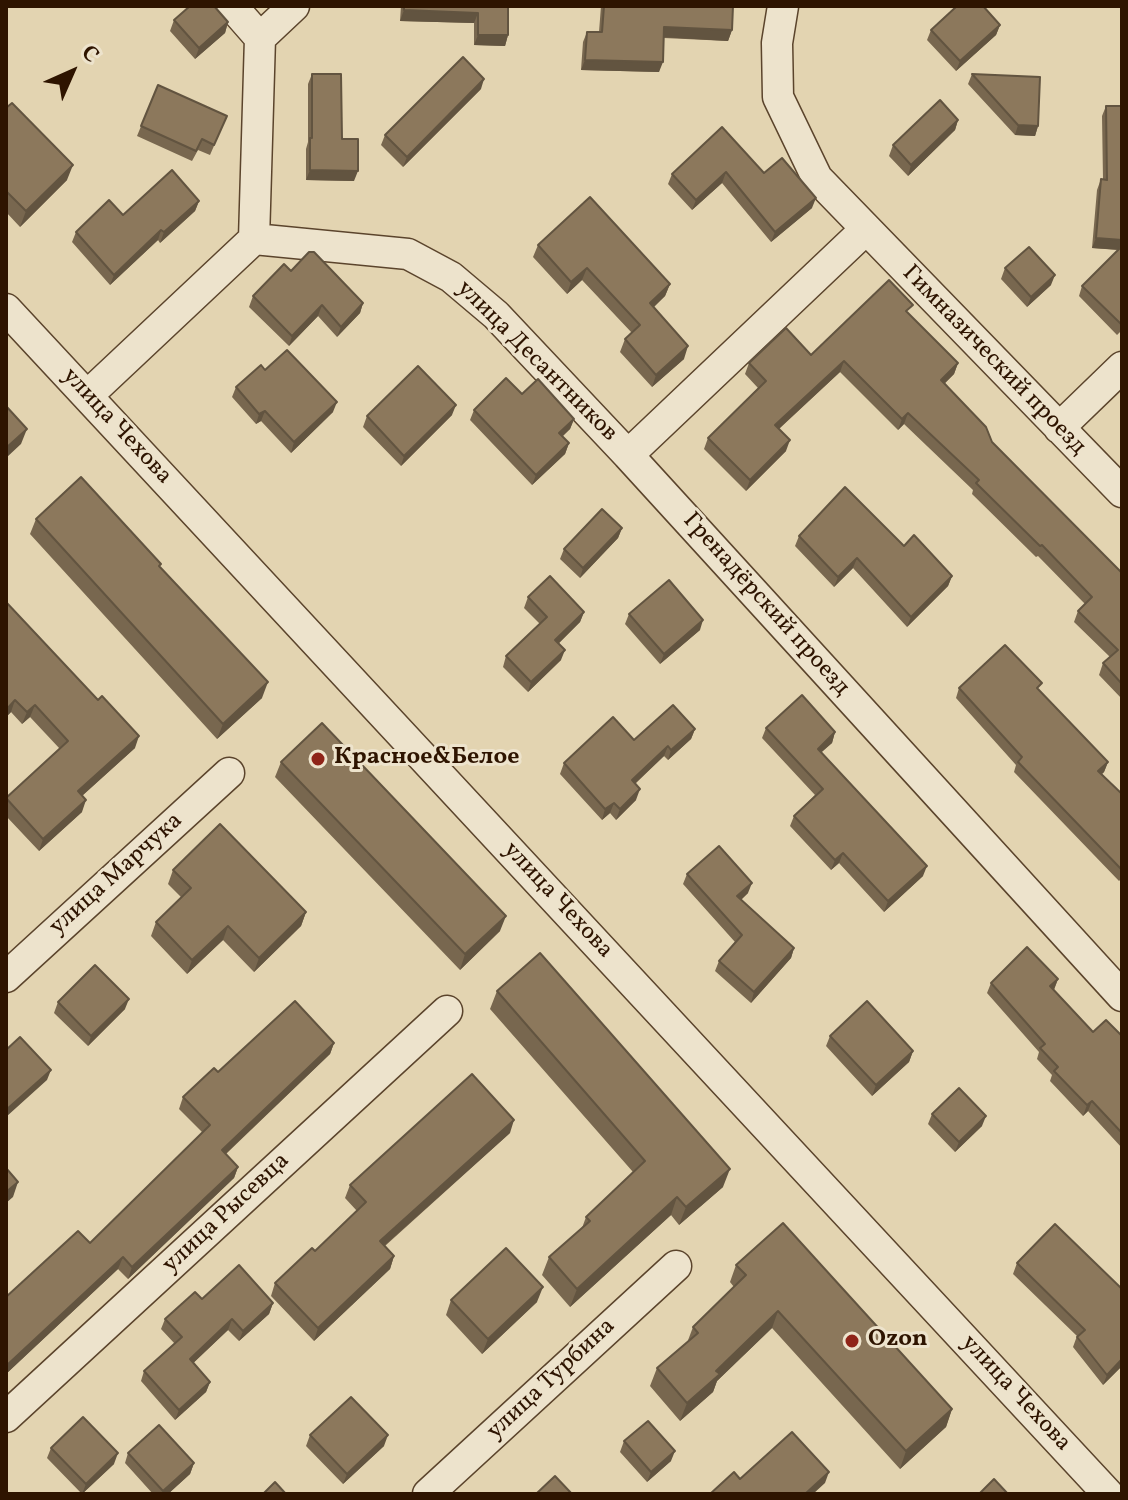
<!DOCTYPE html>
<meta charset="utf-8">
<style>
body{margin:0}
#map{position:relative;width:1128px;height:1500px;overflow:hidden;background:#e3d4b1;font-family:Vollkorn,serif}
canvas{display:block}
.frame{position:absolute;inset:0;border:8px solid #2e1400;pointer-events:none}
.north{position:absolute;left:32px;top:32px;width:80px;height:80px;-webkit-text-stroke:6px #ede3cc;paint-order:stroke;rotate:45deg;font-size:22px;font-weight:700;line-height:32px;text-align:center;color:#2e1400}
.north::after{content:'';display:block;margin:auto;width:28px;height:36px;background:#2e1400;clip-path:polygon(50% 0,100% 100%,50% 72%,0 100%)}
</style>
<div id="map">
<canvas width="1128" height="1500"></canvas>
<div class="frame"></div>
<div class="north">С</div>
</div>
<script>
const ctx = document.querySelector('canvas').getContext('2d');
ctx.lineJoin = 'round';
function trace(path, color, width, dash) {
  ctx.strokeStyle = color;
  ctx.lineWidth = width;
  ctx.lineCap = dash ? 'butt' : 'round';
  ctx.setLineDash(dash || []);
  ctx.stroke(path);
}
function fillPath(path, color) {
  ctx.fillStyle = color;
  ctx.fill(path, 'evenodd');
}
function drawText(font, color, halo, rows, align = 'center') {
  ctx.font = font + ' Vollkorn,serif';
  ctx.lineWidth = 6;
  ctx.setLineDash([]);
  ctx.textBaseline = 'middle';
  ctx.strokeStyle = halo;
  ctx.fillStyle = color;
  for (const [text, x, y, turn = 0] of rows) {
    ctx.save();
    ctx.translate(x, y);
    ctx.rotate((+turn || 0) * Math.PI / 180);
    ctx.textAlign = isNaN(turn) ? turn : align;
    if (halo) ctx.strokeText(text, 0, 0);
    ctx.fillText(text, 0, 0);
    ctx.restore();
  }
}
const street = new Path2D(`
 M783,6L777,43L778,97L817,178L1122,492
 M260,38L294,6
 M865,230L628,455L1122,996
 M254,239L408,254L451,277L496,315L628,455
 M6,309L1108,1494
 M87,396L254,239L260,38L232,6
 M1059,428L1122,367
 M6,977L229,773
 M6,1417L447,1011
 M428,1494L676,1266`);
trace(street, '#5b442c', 33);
trace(street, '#ede3cc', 30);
fillPath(new Path2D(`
 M401,6H508V35L505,46L474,45V23L400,21Z
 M601,6H733L732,30L728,41L664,38L659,72L581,70L583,42L587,32H599Z
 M174,20L228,22L225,33L195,59L170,31Z
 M1000,25L996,35L956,71L927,40L931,30Z
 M312,74L342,139L354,181L306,180V149L308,142V84Z
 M972,74L1038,126L1035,136L1015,135L968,84Z
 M158,85L227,116L210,155L198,150L192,161L137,136Z
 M481,89L403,167L381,145L385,135Z
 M1106,106H1122V330L1117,335L1079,296L1082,286L1118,250L1092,248L1097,190L1101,179H1103L1102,116Z
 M6,108L67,180L20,227L6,212Z
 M958,120L955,130L908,176L889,156L893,145Z
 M722,127L764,173L812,208L771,242L722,183L692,210L668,184L672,174Z
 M199,201L195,211L160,243L158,240L110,285L72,242L76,232Z
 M538,245L670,284L665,296L654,307L684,359L652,387L620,352L625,339L632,333L582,280L567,294L533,257Z
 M1005,268L1051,285L1027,307L1001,279Z
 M291,271L363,303L360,313L337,337L318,316L289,346L249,307L253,296Z
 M909,315L958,363L954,374L945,383L992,442L1122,573V699L1099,675L1103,663L1110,657L1074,622L1078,611L1085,604L1038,556L1036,557L972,494L973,490L904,424L898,430L840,372L779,429L786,451L746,491L704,449L708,438L758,388L745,374L749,363L811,355Z
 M265,370L333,412L291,453L261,421L256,424L232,397L236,387Z
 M522,394L574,419L570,429L562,437L569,443L565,454L532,485L470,420L474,410Z
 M452,415L401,466L363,427L367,416Z
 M36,519L160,567L262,698L217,739L30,534Z
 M622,528L618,538L580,578L560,559L564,549Z
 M799,536L904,546L952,576L948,586L907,627L853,568L834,587L795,546Z
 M528,597L584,612L580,622L559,643L561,660L528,692L503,667L506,656L540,624L524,608Z
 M6,602L135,748L82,796V812L39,851L6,816V798L60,749L30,717L22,724L11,712L6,717Z
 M629,614L700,630L660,664L625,624Z
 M959,688L1040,691L1108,762L1104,772L1102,774L1122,794V878L1119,881L1014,772L1016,765L956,698Z
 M766,728L835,732L832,743L821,752L923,876L884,912L839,863L831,870L790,826L794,816L815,795L762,738Z
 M695,729L691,739L668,760L664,756L635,784L636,800L616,820L610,813L602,820L560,774L564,763L634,740Z
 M281,762L500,931L460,970L275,777Z
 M173,870L306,912L301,926L254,972L223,940L187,974L151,936L156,922L182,898L168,884Z
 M687,874L748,893L741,900L794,948L791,958L751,1003L715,971L719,961L735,942L683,884Z
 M1058,979L1054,990L1093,1032L1122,1036V1148L1088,1111L1083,1116L1050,1081L1052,1075L1037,1059L1039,1052L987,993L991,983Z
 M497,991L723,1187L679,1225L671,1215L570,1307L542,1275L549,1257L582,1228L586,1217L633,1172L490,1009Z
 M58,1002L125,1009L88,1046L54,1013Z
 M830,1036L913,1051L909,1062L872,1096L826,1046Z
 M334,1043L330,1054L226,1154L238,1167L234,1178L128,1279L118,1269L6,1374V1297L90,1243L203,1133L179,1109L183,1097L218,1072Z
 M932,1114L982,1126L955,1152L928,1124Z
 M510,1133L385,1246L394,1256L390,1269L314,1341L271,1296L275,1283L315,1251L357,1211L345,1198L350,1185Z
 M1017,1263L1122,1366L1103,1385L1073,1347L1077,1336L1013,1274Z
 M736,1265L952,1409L946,1427L900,1469L772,1328L717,1381L713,1392L680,1421L650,1386L657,1368L687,1343L693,1327L734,1287L730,1282Z
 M202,1299L273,1303L269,1314L239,1341L228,1330L193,1363L210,1382L206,1392L175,1420L141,1381L144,1371L175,1344L161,1329L165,1319Z
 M451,1300L537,1302L482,1354L446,1315Z
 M310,1435L384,1446L343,1484L306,1446Z
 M624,1441L671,1461L647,1482L620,1452Z
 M51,1448L114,1464L82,1494L47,1458Z
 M128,1453L194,1463L190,1474L168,1494H153L125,1463Z`), '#78674f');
fillPath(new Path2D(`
 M404,10L478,13L474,23L400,21Z
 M228,22L225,33L195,59L199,48Z
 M1000,25L996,35L956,71L960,61Z
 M664,27L732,30L728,41L660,37Z
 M478,35H508L505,46L474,45Z
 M585,60L663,62L659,72L581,70Z
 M484,79L481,89L403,167L407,157Z
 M958,120L955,130L908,176L911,165Z
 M1018,125L1038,126L1035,136L1015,135Z
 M73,165L67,180L20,227L26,211Z
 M310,170L358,171L354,181L306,180Z
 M726,172L722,183L692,210L696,200Z
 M816,198L812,208L771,242L775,232Z
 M199,201L195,211L160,243L164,232Z
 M161,230L158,240L110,285L114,275Z
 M1096,238L1122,240V250L1092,248Z
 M587,268L582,280L567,294L571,282Z
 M1055,275L1051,285L1027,307L1031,297Z
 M670,284L665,296L645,315L650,303Z
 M363,303L360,313L337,337L341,327Z
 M322,305L318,316L289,346L292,336Z
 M688,346L684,359L652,387L656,375Z
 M844,361L840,372L771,436L775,425Z
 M958,363L954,374L937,391L941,380Z
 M337,402L333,412L291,453L294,442Z
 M456,405L452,415L401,466L404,456Z
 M265,411L261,421L256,424L259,414Z
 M908,413L904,424L898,430L902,419Z
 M574,419L570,429L555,443L559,433Z
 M27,429L21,444L6,458V448Z
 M790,440L786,451L746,491L750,480Z
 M569,443L565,454L532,485L536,475Z
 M622,528L618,538L580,578L583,568Z
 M857,558L853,568L834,587L838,577Z
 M952,576L948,586L907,627L911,617Z
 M584,612L580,622L552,650L555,640Z
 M703,620L700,630L660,664L664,654Z
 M565,650L561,660L528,692L531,682Z
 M268,682L262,698L217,739L223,724Z
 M15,700L11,712L6,717V710Z
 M35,705L30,717L22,724L27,712Z
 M695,729L691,739L668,760L671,750Z
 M835,732L832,743L814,759L818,749Z
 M139,736L135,748L74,803L78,791Z
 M668,746L664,756L628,790L632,780Z
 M1108,762L1104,772L1094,781L1098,771Z
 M640,789L636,800L616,820L620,809Z
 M86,800L82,812L39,851L43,839Z
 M614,803L610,813L602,820L605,809Z
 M843,853L839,863L831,870L835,860Z
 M927,866L923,876L884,912L888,901Z
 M752,883L748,893L733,907L737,896Z
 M306,912L301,926L254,972L259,958Z
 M506,916L500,931L460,970L465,954Z
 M228,926L223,940L187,974L192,960Z
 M794,948L791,958L751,1003L754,992Z
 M1058,979L1054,989L1046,997L1050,986Z
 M129,999L125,1009L88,1046L91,1036Z
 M334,1043L330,1054L218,1161L222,1150Z
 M913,1051L909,1062L872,1096L876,1085Z
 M51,1070L47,1080L6,1117V1110Z
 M1092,1101L1088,1111L1083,1116L1087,1105Z
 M986,1116L982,1126L955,1152L959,1142Z
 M514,1120L510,1133L375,1254L380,1241Z
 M238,1167L234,1178L128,1279L132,1267Z
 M730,1169L723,1187L679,1225L686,1207Z
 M18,1182L13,1197L6,1203V1192Z
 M677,1197L671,1215L570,1307L577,1289Z
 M394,1256L390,1269L314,1341L318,1328Z
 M123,1257L118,1269L6,1374V1366Z
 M543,1287L537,1302L482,1354L488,1339Z
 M273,1303L269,1314L239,1341L243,1331Z
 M778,1311L772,1328L717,1381L713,1392L680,1421L687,1403L716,1371Z
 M232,1319L228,1330L186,1370L190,1359Z
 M1122,1359V1366L1103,1385L1107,1375Z
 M210,1382L206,1392L175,1420L179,1410Z
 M952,1409L946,1427L900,1469L906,1451Z
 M388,1435L384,1446L343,1484L347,1474Z
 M675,1451L671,1461L647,1482L651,1472Z
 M118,1453L114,1464L82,1494L86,1484Z
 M194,1463L190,1474L168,1494H162L163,1491Z
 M829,1472L825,1483L813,1494H805Z`), '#625440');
const building = new Path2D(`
 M190,6H214L228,22L199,48L174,20Z
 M404,6H508V35H478V13L404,10Z
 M604,6H733L732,30L664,27L663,62L585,60L587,32H602Z
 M957,6H983L1000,25L960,61L931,30Z
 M463,57L484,79L407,157L385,135Z
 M312,74H341L342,139H358V171L310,170V138H312Z
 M972,74L1040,77L1038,126L1018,125Z
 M158,85L227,116L214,145L202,139L196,151L141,126Z
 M940,100L958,120L911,165L893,145Z
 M12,103L73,165L26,211L6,191V108Z
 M1106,106H1122V240L1096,238L1101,179L1107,180Z
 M722,127L764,173L782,158L816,198L775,232L726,172L696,200L672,174Z
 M172,170L199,201L164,232L161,230L114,275L76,232L109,200L123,215Z
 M590,197L670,284L650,303L688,346L656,375L625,339L640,325L587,268L571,282L538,245Z
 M1122,246V323L1121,324L1082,286Z
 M1029,247L1055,275L1031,297L1005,268Z
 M309,252H314L363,303L341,327L322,305L292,336L253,296L284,264L291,271Z
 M889,280L913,305L906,311L958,363L941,380L986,427L992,442L1122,573V684L1103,663L1118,650L1078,611L1092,597L1042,545L1040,546L976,483L979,480L908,413L902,419L844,361L775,425L790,440L750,480L708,438L766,381L749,363L786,328L811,355Z
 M287,350L337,402L294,442L265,411L259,414L236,387L261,365L265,370Z
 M418,366L456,405L404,456L367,416Z
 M506,378L522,394L538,379L574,419L559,433L569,443L536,475L474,410Z
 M6,406L27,429L6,448Z
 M81,477L161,564L159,566L268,682L223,724L36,519Z
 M845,487L904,546L914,535L952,576L911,617L857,558L838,577L799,536Z
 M602,509L622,528L583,568L564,549Z
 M550,576L584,612L555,640L565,650L531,682L506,656L547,617L528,597Z
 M669,580L703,620L664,654L629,614Z
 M6,602L98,700L102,696L139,736L78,791L86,800L43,839L6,798L68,741L35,705L27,712L15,700L6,710Z
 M1005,645L1042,683L1037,688L1108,762L1098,771L1122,794V870L1018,762L1022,757L959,688Z
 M802,695L835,732L818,749L927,866L888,901L843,853L835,860L794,816L823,789L766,728Z
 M673,705L695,729L671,750L668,746L632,780L640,789L620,809L614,803L605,809L564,763L613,717L634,740Z
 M322,723L506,916L465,954L281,762Z
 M220,824L306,912L259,958L228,926L192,960L156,922L191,888L173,870Z
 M719,846L752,883L737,896L794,948L754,992L719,961L742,935L687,874Z
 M1027,947L1058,979L1050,986L1093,1032L1106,1020L1122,1036V1133L1092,1101L1087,1105L1054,1071L1058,1067L1040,1048L1045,1044L991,983Z
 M540,953L730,1169L686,1207L677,1197L577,1289L549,1257L590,1221L586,1217L645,1161L497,991Z
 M95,965L129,999L91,1036L58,1002Z
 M295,1001L334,1043L222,1150L238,1167L132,1267L123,1257L6,1366V1297L78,1231L90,1243L210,1125L183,1097L214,1068L218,1072Z
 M867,1001L913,1051L876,1085L830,1036Z
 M20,1037L51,1070L6,1110V1050Z
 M472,1074L514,1120L380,1241L394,1256L318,1328L275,1283L312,1248L315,1251L366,1202L350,1185Z
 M959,1088L986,1116L959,1142L932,1114Z
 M6,1168L18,1182L6,1192Z
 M783,1223L952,1409L906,1451L778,1311L716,1371L720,1374L687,1403L657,1368L698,1333L693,1327L746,1275L736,1265Z
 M1055,1224L1122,1289V1359L1107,1375L1077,1337L1085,1330L1017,1263Z
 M506,1248L543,1287L488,1339L451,1300Z
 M239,1265L273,1303L243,1331L232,1319L190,1359L210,1382L179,1410L144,1371L182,1337L165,1319L195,1292L202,1299Z
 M351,1397L388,1435L347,1474L310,1435Z
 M83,1417L118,1453L86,1484L51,1448Z
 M648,1421L675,1451L651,1472L624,1441Z
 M159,1425L194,1463L163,1491L128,1453Z
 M792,1432L829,1472L805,1494H710L734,1472L740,1479Z
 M555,1476L572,1494H536Z
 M994,1479L1008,1494H979Z
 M275,1482L286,1494H263Z`);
fillPath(building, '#8c785c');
trace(building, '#625440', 2);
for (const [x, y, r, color] of [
 [318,759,8,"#8f2418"],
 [852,1341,8,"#8f2418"]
]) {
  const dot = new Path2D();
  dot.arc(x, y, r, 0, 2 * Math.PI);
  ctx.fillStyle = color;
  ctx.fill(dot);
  trace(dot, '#ede3cc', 3);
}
drawText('24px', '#2e1400', '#ede3cc', [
 ["Гимназический проезд",993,361,46],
 ["улица Десантников",536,362,45],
 ["улица Чехова",116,427,47],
 ["Гренадёрский проезд",765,605,48],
 ["улица Марчука",117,875,-42],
 ["улица Чехова",557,901,47],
 ["улица Рысевца",227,1214,-43],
 ["улица Турбина",552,1380,-43],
 ["улица Чехова",1015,1394,47]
]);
drawText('bold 24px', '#2e1400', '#ede3cc', [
 ["Красное&Белое",334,759],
 ["Ozon",868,1341]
], 'left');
</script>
